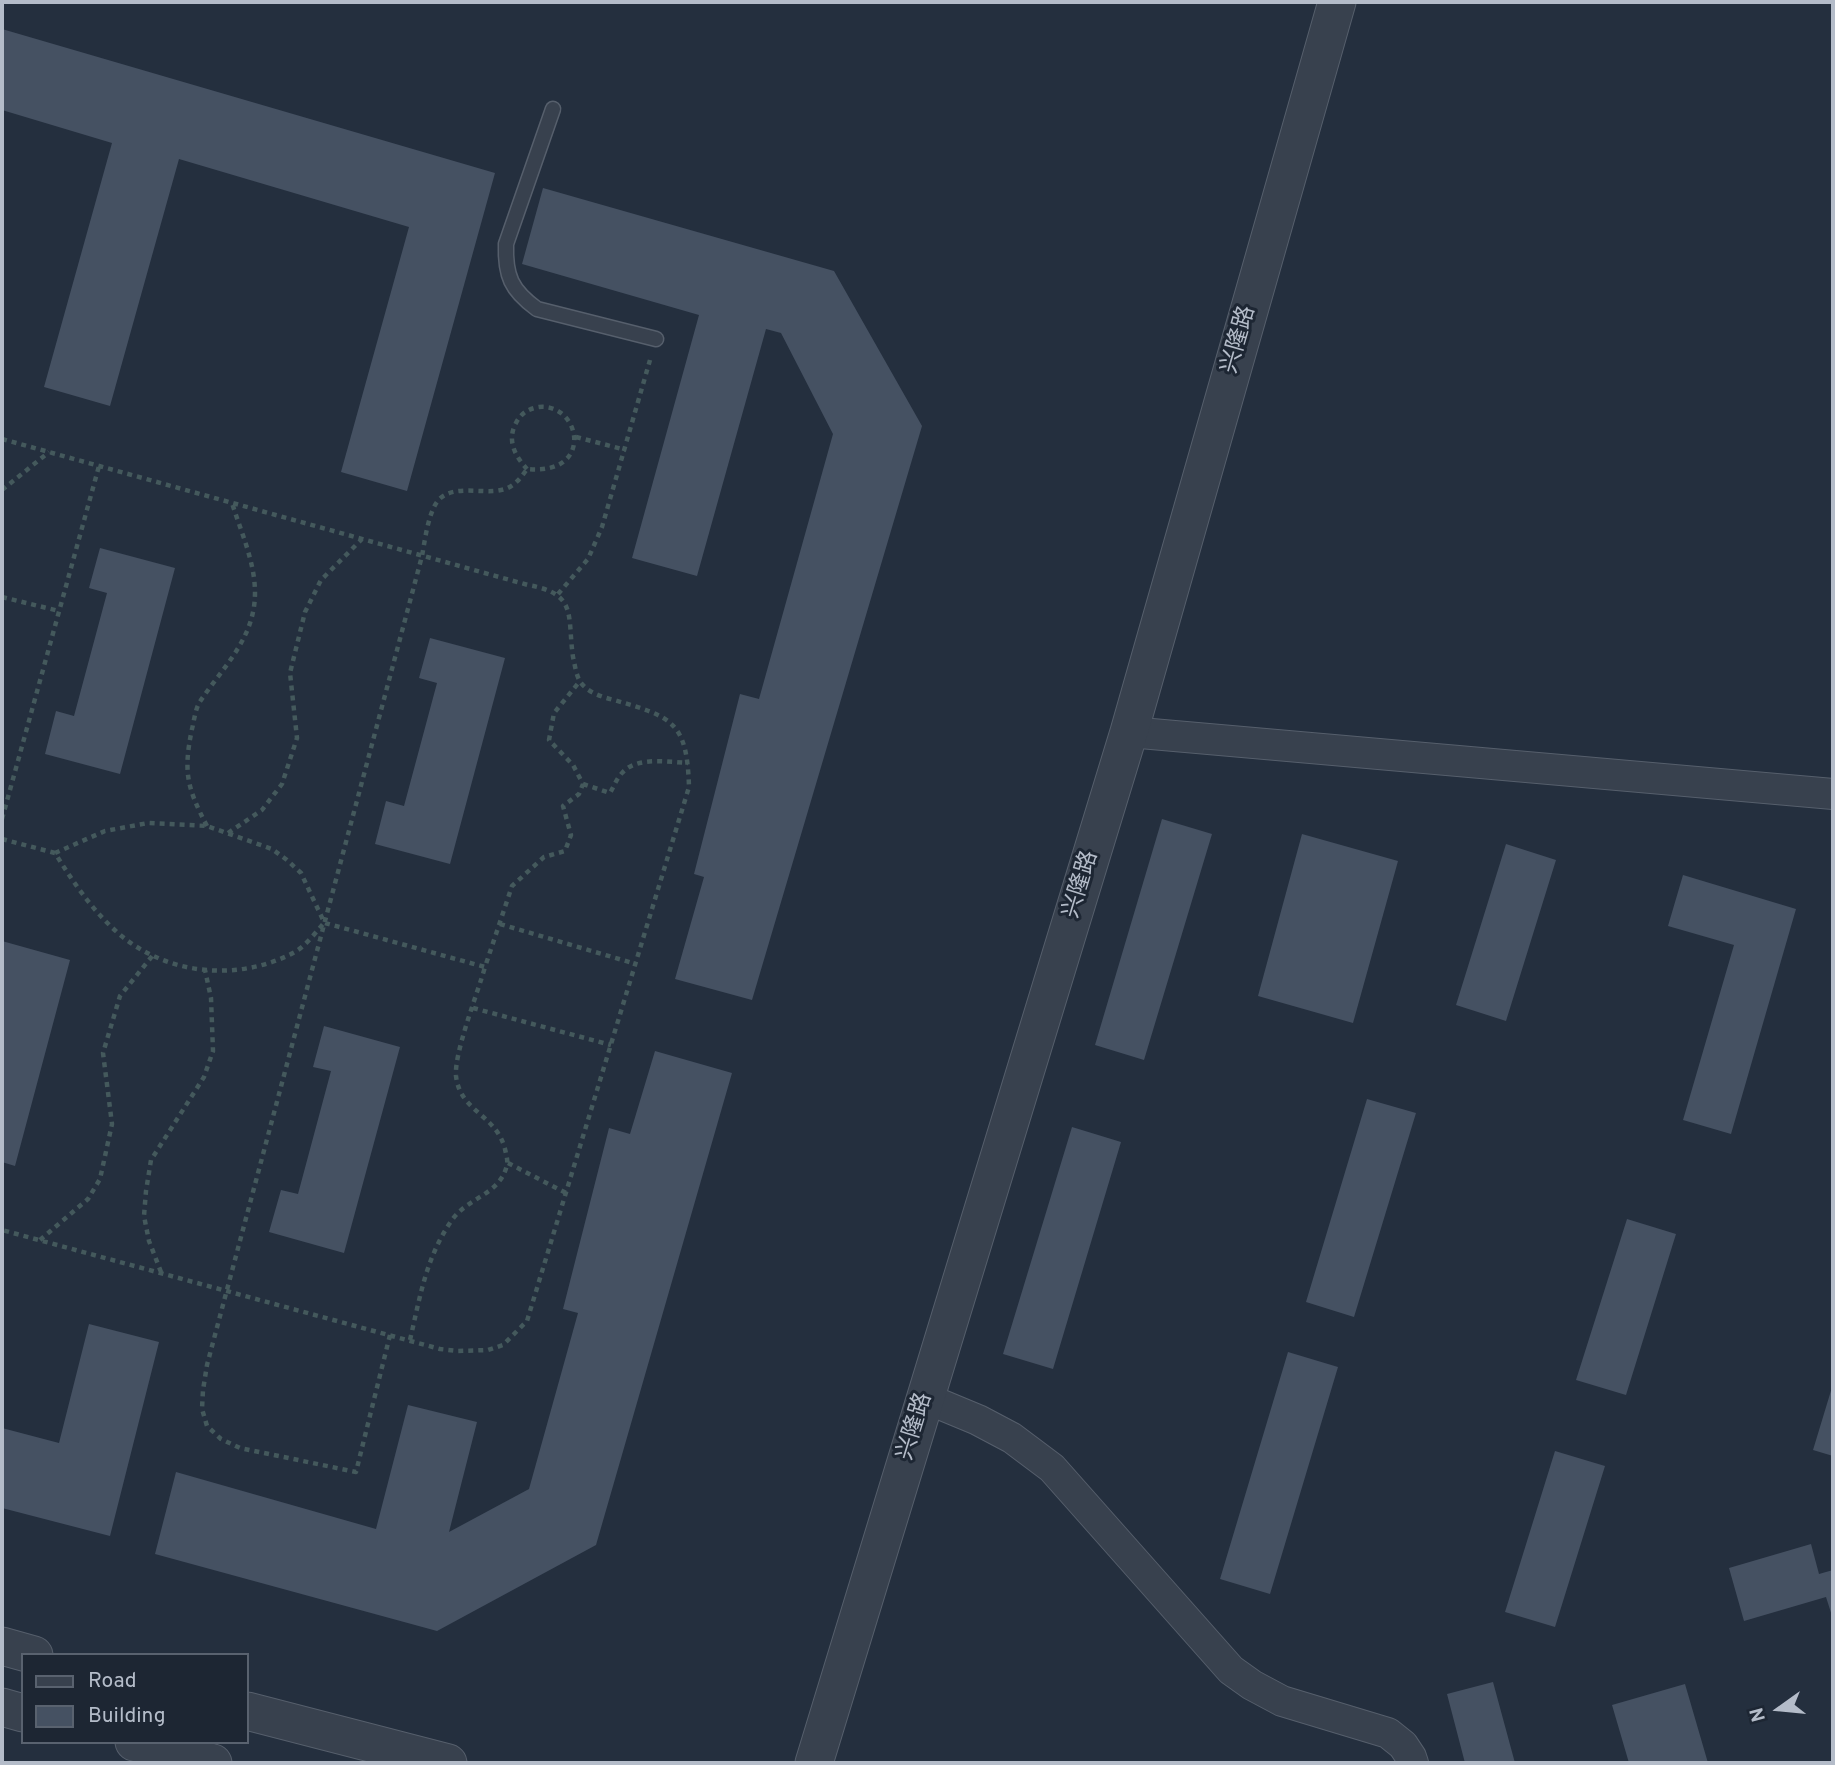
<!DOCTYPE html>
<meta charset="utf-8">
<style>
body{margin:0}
#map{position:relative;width:1835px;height:1765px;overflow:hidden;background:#242f3e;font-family:Overpass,sans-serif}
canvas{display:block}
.frame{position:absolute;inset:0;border:4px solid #b4bcc9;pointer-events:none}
.legend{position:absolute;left:21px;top:1653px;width:228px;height:91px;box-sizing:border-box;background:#1d2633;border:2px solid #59626f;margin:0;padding:9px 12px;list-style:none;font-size:21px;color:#b4bcc9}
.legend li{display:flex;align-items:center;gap:14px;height:35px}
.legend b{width:35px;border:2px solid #59626f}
.north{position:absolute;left:1744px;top:1674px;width:70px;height:70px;-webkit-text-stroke:5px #1d2633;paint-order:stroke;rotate:255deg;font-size:19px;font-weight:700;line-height:28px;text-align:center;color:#b4bcc9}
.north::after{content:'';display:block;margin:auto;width:24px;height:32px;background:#b4bcc9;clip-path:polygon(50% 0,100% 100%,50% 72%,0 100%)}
</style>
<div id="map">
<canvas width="1835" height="1765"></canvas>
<div class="frame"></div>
<ul class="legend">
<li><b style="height:9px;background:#38414e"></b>Road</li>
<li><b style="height:19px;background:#455162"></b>Building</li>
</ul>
<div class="north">N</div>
</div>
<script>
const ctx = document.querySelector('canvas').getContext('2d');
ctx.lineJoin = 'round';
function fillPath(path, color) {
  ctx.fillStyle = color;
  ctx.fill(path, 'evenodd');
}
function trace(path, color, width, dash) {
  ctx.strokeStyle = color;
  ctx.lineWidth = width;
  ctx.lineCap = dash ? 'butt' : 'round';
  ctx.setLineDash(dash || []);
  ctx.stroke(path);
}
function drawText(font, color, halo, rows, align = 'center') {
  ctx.font = font + ' Overpass,"Noto Sans SC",sans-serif';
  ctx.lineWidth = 6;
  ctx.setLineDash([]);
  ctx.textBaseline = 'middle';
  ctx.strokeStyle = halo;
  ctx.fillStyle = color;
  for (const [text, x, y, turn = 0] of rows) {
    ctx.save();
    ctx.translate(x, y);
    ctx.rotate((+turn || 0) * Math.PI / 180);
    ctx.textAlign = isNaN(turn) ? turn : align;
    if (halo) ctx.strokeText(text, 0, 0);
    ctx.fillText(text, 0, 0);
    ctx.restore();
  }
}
fillPath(new Path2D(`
 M2,29L495,173L407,491L341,472L409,227L179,159L110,406L44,387L112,143L2,110Z
 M543,188L834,271L922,426L752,1000L675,979L704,877L694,874L740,694L759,699L833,434L781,333L766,329L697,576L632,558L699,315L522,264Z
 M100,548L175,568L120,774L45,754L56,711L74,716L107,593L89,588Z
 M430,638L505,658L450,864L375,844L386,801L404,806L437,683L419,678Z
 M1162,819L1212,834L1144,1060L1095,1045Z
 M1302,834L1398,861L1353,1023L1258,996Z
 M1506,844L1556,860L1506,1021L1456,1005Z
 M1683,875L1796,909L1731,1134L1683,1120L1734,945L1668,926Z
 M2,941L70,960L15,1166L2,1162Z
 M324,1026L400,1047L344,1253L269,1232L281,1190L298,1194L331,1071L313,1067Z
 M655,1051L732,1073L596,1545L437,1631L155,1554L176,1472L376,1529L408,1405L477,1422L449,1532L529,1489L578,1313L563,1309L609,1128L630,1134Z
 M1367,1099L1416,1113L1354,1317L1306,1302Z
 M1072,1127L1121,1142L1053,1369L1003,1354Z
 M1627,1219L1676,1234L1626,1395L1576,1380Z
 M89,1324L159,1342L110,1536L2,1508V1428L59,1443Z
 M1288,1352L1338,1367L1270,1594L1220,1579Z
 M1833,1384V1456L1813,1450Z
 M1555,1451L1605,1466L1555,1627L1505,1612Z
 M1811,1544L1819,1574L1833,1570V1619L1826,1597L1744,1621L1729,1568Z
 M1493,1682L1515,1763H1465L1447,1694Z
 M1685,1684L1708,1763H1629L1612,1705Z`), '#455162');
const service = new Path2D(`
 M553,109L506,244C505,276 511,290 537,309L656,339`);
const minor = new Path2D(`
 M1129,732L1833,794
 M925,1398L978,1420L1012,1438L1052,1468L1231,1670L1252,1685L1282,1701L1388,1733L1403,1745L1411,1757L1413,1763`);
const tertiary = new Path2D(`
 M2,1646L34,1655
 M2,1707L23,1713
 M247,1711L448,1763
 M134,1742L213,1763
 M814,1763L1129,732L1337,2`);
trace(service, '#565f6c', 17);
trace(minor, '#565f6c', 32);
trace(tertiary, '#565f6c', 39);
trace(new Path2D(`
 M576,437L626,450
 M2,439L528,585C578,594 567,615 573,657C575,665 576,676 581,683C589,693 602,697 614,700C673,717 687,722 689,787L527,1321L503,1345L488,1350L458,1351L440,1349L2,1230
 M2,490L49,452
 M558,594L588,559L602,527L650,360
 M2,597L59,611
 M583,784L610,793C614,786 617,778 622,773C637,756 668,762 688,763
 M2,819L99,466
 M207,826C187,788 183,772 192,729C194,721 195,711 199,703C218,674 246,647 253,612C261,575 243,538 232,503
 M228,833L262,810L282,784L297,738L290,673L305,612L321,580L362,539
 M2,839L55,853C73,882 92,910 118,933C166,975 237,982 293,953C305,947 315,933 324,923
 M55,853L105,831L148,823L207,826L272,849L287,860L301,873L324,922
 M325,923L485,967L512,886L544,857L565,851L571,835L563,806L579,794L583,784L573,765L549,740L554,713L580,681
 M500,924L636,964
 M473,1008L611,1045
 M508,1163L566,1193
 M40,1240L88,1199L100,1179L112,1124L103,1053L120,996L153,955
 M161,1272L149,1241L144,1216L146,1191L151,1160L204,1077L213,1051L211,998L205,970
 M390,1335L356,1472L240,1448L221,1439L207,1426L202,1409L203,1390L207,1365L422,556C425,540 427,522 434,507C446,481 481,495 501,490C513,488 520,479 527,469C595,476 581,403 539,407C527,409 520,414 515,425C507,442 516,457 527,469
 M410,1340C420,1297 426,1257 452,1220C468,1197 500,1195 507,1165C508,1160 506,1154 505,1149C496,1114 460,1112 456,1076C454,1053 478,992 485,967`), '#44595c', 4.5, [5, 5]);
trace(service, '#38414e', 14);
trace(minor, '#38414e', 30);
trace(tertiary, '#38414e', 37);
drawText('23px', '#b4bcc9', '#1d2633', [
 ["兴隆路",1240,340,-74],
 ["兴隆路",1082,885,-73],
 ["兴隆路",916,1427,-73]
]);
</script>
